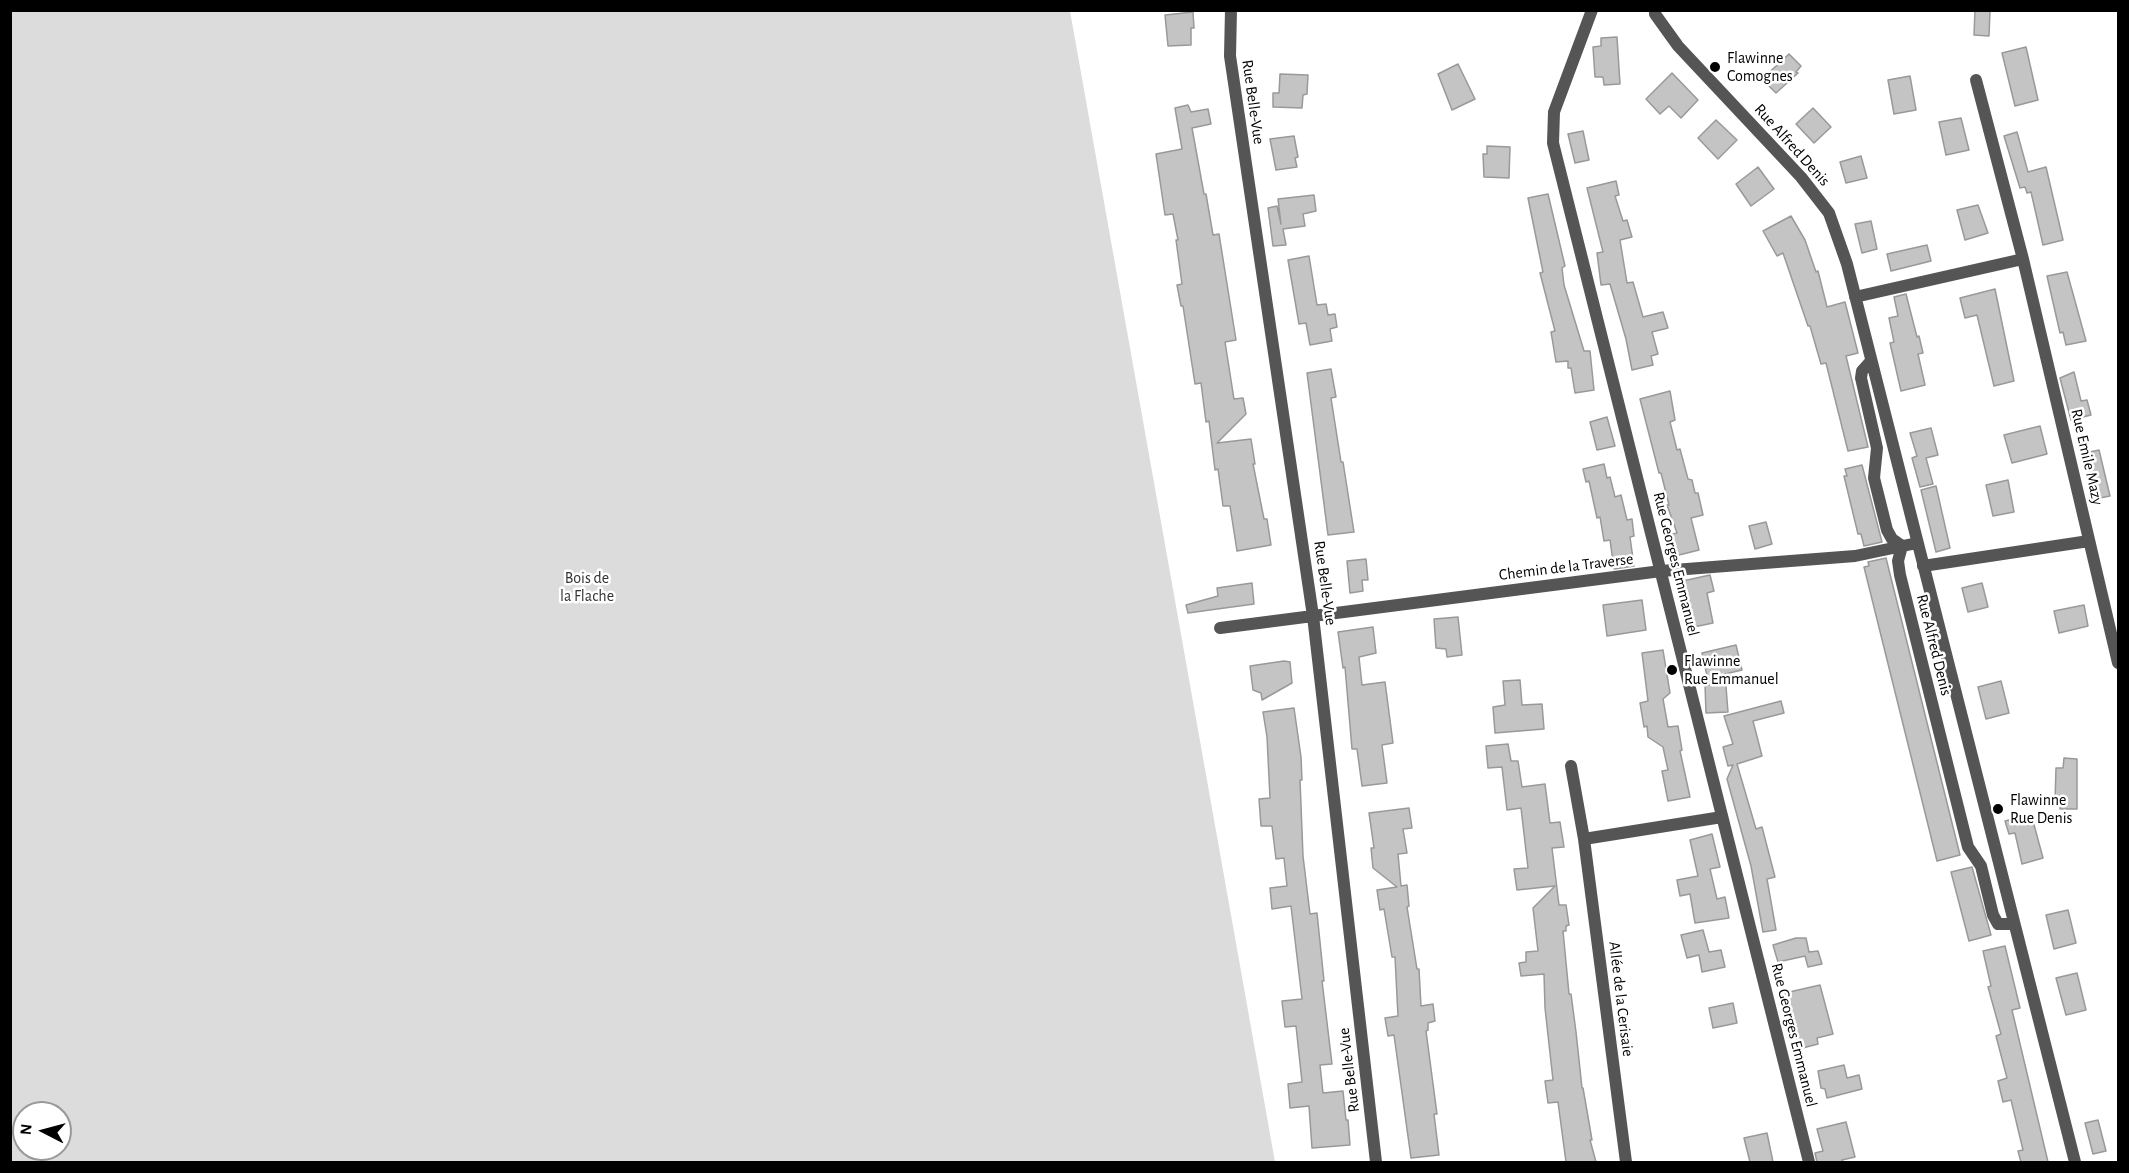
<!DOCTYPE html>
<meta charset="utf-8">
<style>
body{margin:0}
#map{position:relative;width:2129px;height:1173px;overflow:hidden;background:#fff;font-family:"Alegreya Sans",sans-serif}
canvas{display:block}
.frame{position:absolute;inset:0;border:12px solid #000;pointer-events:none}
.north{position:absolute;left:12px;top:1101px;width:60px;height:60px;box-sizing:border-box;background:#fff;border:2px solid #999;border-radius:50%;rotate:276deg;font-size:16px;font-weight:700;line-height:24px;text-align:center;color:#000}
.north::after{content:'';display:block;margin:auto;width:21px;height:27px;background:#000;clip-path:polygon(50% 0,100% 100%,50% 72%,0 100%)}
</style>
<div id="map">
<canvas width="2129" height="1173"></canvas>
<div class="frame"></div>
<div class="north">N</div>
</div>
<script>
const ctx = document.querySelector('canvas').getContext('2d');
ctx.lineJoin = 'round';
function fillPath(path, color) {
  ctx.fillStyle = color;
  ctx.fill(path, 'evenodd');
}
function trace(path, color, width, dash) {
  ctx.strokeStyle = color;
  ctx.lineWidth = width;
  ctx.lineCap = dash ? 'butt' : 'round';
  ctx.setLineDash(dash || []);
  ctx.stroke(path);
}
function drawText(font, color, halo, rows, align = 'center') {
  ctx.font = font + ' "Alegreya Sans",sans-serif';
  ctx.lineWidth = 5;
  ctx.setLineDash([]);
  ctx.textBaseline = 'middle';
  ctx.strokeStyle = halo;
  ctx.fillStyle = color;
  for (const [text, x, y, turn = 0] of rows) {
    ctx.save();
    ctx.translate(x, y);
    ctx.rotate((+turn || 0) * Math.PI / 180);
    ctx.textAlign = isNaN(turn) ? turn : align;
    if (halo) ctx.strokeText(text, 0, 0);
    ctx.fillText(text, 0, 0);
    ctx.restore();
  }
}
fillPath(new Path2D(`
 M10,11H1070L1275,1162H11ZM24,1113H60V1149H24Z`), '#dcdcdc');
const building = new Path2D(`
 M1975,10H1990L1989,36L1974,35Z
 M1193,12L1194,28H1191V45L1168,46L1165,15Z
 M1617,37L1620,84L1604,85L1603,77H1595L1593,47L1601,46V38Z
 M2026,47L2038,100L2015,106L2002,53Z
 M1789,54L1801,66L1796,72L1798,73L1776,93L1762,79Z
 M1458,64L1475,99L1452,110L1438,74Z
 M1672,73L1698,100L1681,118L1669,106L1660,114L1646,99Z
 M1280,74L1308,75L1307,94L1303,95L1302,108L1273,107V93H1279Z
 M1910,76L1916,110L1894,114L1888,80Z
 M1188,105L1191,112L1208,109L1211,124L1192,128L1204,194H1206L1213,235L1219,234L1236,340L1225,342L1234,399L1243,398L1246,414L1217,443L1251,439L1255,464H1253L1264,519H1267L1271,545L1237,551L1230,506H1223L1218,469L1215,470L1209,421L1206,422L1201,383L1195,384L1183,306H1181L1177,285L1182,284L1176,240H1178L1173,214L1165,215L1156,154L1182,149L1175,108Z
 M1813,108L1831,127L1814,143L1796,124Z
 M1961,118L1969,150L1946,155L1939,122Z
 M1716,120L1737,140L1718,159L1698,138Z
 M1583,131L1589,160L1575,163L1568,134Z
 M2017,132L2028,172L2046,167L2063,240L2043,245L2031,192L2027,193L2025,187L2020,188L2004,136Z
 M1294,136L1298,157L1295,158L1297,167L1276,170L1270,139Z
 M1487,146L1510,147L1509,178L1484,177L1483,154H1487Z
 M1861,156L1867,178L1846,183L1840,162Z
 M1758,167L1774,189L1751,206L1736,184Z
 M1616,181L1619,195L1615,196L1623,221L1627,220L1632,237L1620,240L1627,283L1633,282L1643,317L1663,312L1668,328L1652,332L1658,354L1651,356L1653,365L1632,370L1626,339L1610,284L1601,285L1597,253L1603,252L1587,188Z
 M1548,194L1565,266L1562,268L1564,285L1584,351H1590L1594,390L1575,393L1571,368H1568V361L1556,362L1551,332L1555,331L1540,273L1543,272L1528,198Z
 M1314,195L1316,211L1303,214L1305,226L1283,229L1286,245L1273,246L1268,208L1277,206L1281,224L1278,199Z
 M1978,205L1988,233L1965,240L1957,210Z
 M1791,216L1805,240L1816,272L1818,271L1827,307L1845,302L1858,353L1846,356L1868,447L1848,451L1826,363L1821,364L1810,326H1808L1783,253L1777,256L1763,231Z
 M1871,221L1877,249L1862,253L1855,224Z
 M1927,245L1931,261L1891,271L1887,254Z
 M1309,256L1317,305L1326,304L1328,315L1335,314L1337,327L1330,329L1332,341L1310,345L1306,323L1299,324L1288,260Z
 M2067,272L2086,341L2066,345L2063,332L2060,333L2047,276Z
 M1995,289L2014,381L1994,386L1977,315L1965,318L1960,298Z
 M1906,294L1917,337L1919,336L1923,353L1918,354L1925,385L1901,391L1890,343L1894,342L1889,318L1898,316L1894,297Z
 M1331,369L1336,397L1331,398L1341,462H1343L1354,532L1328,535L1307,373Z
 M2074,372L2081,401L2087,400L2091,415L2071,420L2060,378Z
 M1670,391L1675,420L1670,422L1677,450L1680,449L1688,479L1692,480L1695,493H1698L1703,515L1691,518L1699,550L1671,557L1665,536L1677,533L1667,505H1669L1661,473H1659L1640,399Z
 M1607,417L1615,446L1597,450L1590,422Z
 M2040,426L2047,454L2012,463L2004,435Z
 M1931,428L1938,455L1926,458L1933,484L1920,487L1912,458L1917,456L1910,433Z
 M2099,450L2110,496L2095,499L2085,453Z
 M1604,464L1607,478L1610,477L1615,497L1621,495L1627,520L1632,519L1634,536L1630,537L1634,566L1614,569L1610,540L1604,541L1600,517L1597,518L1589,481L1586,482L1583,469Z
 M1862,465L1882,542L1864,546L1861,534H1858L1844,476H1847L1845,469Z
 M2008,480L2014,512L1993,516L1986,485Z
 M1936,486L1950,548L1936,552L1921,490Z
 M1766,522L1772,544L1755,549L1749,526Z
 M1886,558L1960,855L1937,861L1864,567L1869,566L1868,562Z
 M1366,559L1368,580H1362L1363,591L1350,593L1347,561Z
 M1710,575L1714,591L1707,593L1713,623L1689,628L1678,582Z
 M1252,583L1254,604L1188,613L1186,605L1218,596L1217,588Z
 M1982,583L1988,607L1968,612L1962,588Z
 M1642,600L1646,630L1607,636L1603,605Z
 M2084,605L2088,626L2059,633L2054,611Z
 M1458,617L1462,655L1447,657L1446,649L1436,648L1434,619Z
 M1373,627L1376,653L1359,657L1362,685L1385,682L1393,743L1382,745L1387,783L1362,786L1357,749H1352L1345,667L1343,668L1338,632Z
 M1736,645L1742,670L1725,674L1728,712L1706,713L1705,685H1709L1702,653Z
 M1663,650L1670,693L1663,699L1668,727L1678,726L1682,750L1680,751L1690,797L1668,801L1662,771L1668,770L1663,747L1648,737L1647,726L1644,727L1640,703L1648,701L1642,653Z
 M1284,661L1290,662L1292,683L1262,700L1261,693L1253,690L1250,666Z
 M1520,680L1522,705L1542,704L1544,729L1495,733L1493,707L1505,705L1503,681Z
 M2001,681L2009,713L1986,719L1978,687Z
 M1781,701L1784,713L1753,721L1762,756L1737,764L1756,829L1762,827L1775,877L1767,879L1776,930L1763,932L1751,866L1727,779L1733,765L1728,766L1723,747L1733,744L1724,716Z
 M1294,708L1301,757L1302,780H1300L1303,856L1310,914L1317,913L1324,981H1322L1332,1064L1320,1065L1323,1093L1343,1091L1346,1120H1348L1350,1145L1312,1148L1309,1106L1290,1108L1288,1084L1302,1082L1296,1026L1285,1027L1282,1001L1302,999L1291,906L1272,909L1270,888L1287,886L1284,858L1276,859L1272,826H1261L1259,799L1270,798L1267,737L1263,712Z
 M1508,744L1511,761H1518L1522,787L1545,784L1550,823L1560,822L1564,847L1552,848L1559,905H1566L1569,925L1566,926V931H1563L1569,994H1571L1576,1032L1582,1088H1583L1592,1140H1590L1596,1162H1566L1558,1102L1548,1103L1545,1081L1553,1080L1545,1008L1544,974L1521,976L1519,963L1526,962V952L1538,951L1533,908L1555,886L1517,890L1514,869L1528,868L1521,808L1507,810L1502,767L1488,768L1486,746Z
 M2064,758L2077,759V809H2060V801H2055L2056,768H2063Z
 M1409,808L1412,828L1403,829L1407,853L1398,854L1401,886L1407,885L1409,906L1407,907L1417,969H1419L1421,1006L1433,1004L1435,1021L1428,1023V1030L1426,1031L1437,1114H1434L1439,1155L1411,1158L1394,1035L1388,1036L1385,1018L1398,1016L1395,957H1392L1384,909L1380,910L1377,890L1397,887L1373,868L1371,848H1374L1369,813Z
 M2020,817L2023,824L2033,821L2043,858L2022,864L2015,833L2009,834L2005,821Z
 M1712,834L1720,867L1710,869L1717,899L1725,897L1729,918L1695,923L1690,894L1680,896L1677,880L1698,876L1690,840Z
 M1972,867L1991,935L1969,941L1951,872Z
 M2068,910L2076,943L2054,949L2046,915Z
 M1703,930L1709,952L1721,950L1725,967L1702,972L1699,955L1687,958L1681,935Z
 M1796,938H1806L1809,952L1818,951L1822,964L1808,967L1805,956L1778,962L1773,945Z
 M2005,946L2020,1008L2012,1010L2048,1162H2021L2018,1151L2023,1150L2011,1100L2003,1102L1998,1081L2007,1078L1996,1036L2001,1034L1988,987L1991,986L1983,951Z
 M2077,973L2086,1010L2066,1015L2056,978Z
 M1820,985L1833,1034L1817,1038L1818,1044L1799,1049L1785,993Z
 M1733,1003L1737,1023L1713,1028L1709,1008Z
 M1844,1065L1847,1078L1859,1075L1862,1089L1827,1098L1825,1089L1821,1088L1818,1071Z
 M2098,1120L2106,1151L2093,1154L2085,1123Z
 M1846,1122L1855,1157L1842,1160L1843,1162H1817L1815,1153L1823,1151L1817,1129Z
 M1767,1133L1773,1162H1750L1744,1138Z`);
fillPath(building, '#c4c4c4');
trace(building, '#999', 1.5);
trace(new Path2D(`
 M1231,10L1230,56L1313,616L1376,1162
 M1592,10L1554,112L1553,143L1809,1162
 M1655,10V14L1678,46L1801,177L1829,213L1847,264L2075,1162
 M1976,80L2023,259L2118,663
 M1855,297L2023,259
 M1871,361L1862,371L1861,378L1877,448L1874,478L1887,530L1892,539L1902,546L1898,561L1900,575L1968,847L1981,866L1993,915L1998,924H2014
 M1923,566L2089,541
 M1220,628L1661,571L1855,556L1917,543
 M1571,766L1584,839L1626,1162
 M1584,839L1722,817`), '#555', 12);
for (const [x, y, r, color] of [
 [1715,67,6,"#000"],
 [1672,670,6,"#000"],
 [1998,809,6,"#000"]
]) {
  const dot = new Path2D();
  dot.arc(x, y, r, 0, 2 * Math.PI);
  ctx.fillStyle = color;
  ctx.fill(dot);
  trace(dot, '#fff', 2);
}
drawText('16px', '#000', '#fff', [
 ["Flawinne",1727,58],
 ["Comognes",1727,76],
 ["Flawinne",1684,661],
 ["Rue Emmanuel",1684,679],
 ["Flawinne",2010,800],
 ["Rue Denis",2010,818]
], 'left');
drawText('16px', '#000', '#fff', [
 ["Rue Belle-Vue",1253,102,82],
 ["Rue Alfred Denis",1792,145,48],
 ["Rue Emile Mazy",2087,457,77],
 ["Rue Georges Emmanuel",1676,564,76],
 ["Chemin de la Traverse",1566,567,-7],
 ["Rue Belle-Vue",1325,583,82],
 ["Rue Alfred Denis",1934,645,76],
 ["Allée de la Cerisaie",1621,999,83],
 ["Rue Georges Emmanuel",1794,1035,76],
 ["Rue Belle-Vue",1349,1070,-97]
]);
drawText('16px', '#333', '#fff', [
 ["Bois de",587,578],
 ["la Flache",587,596]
]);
</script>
